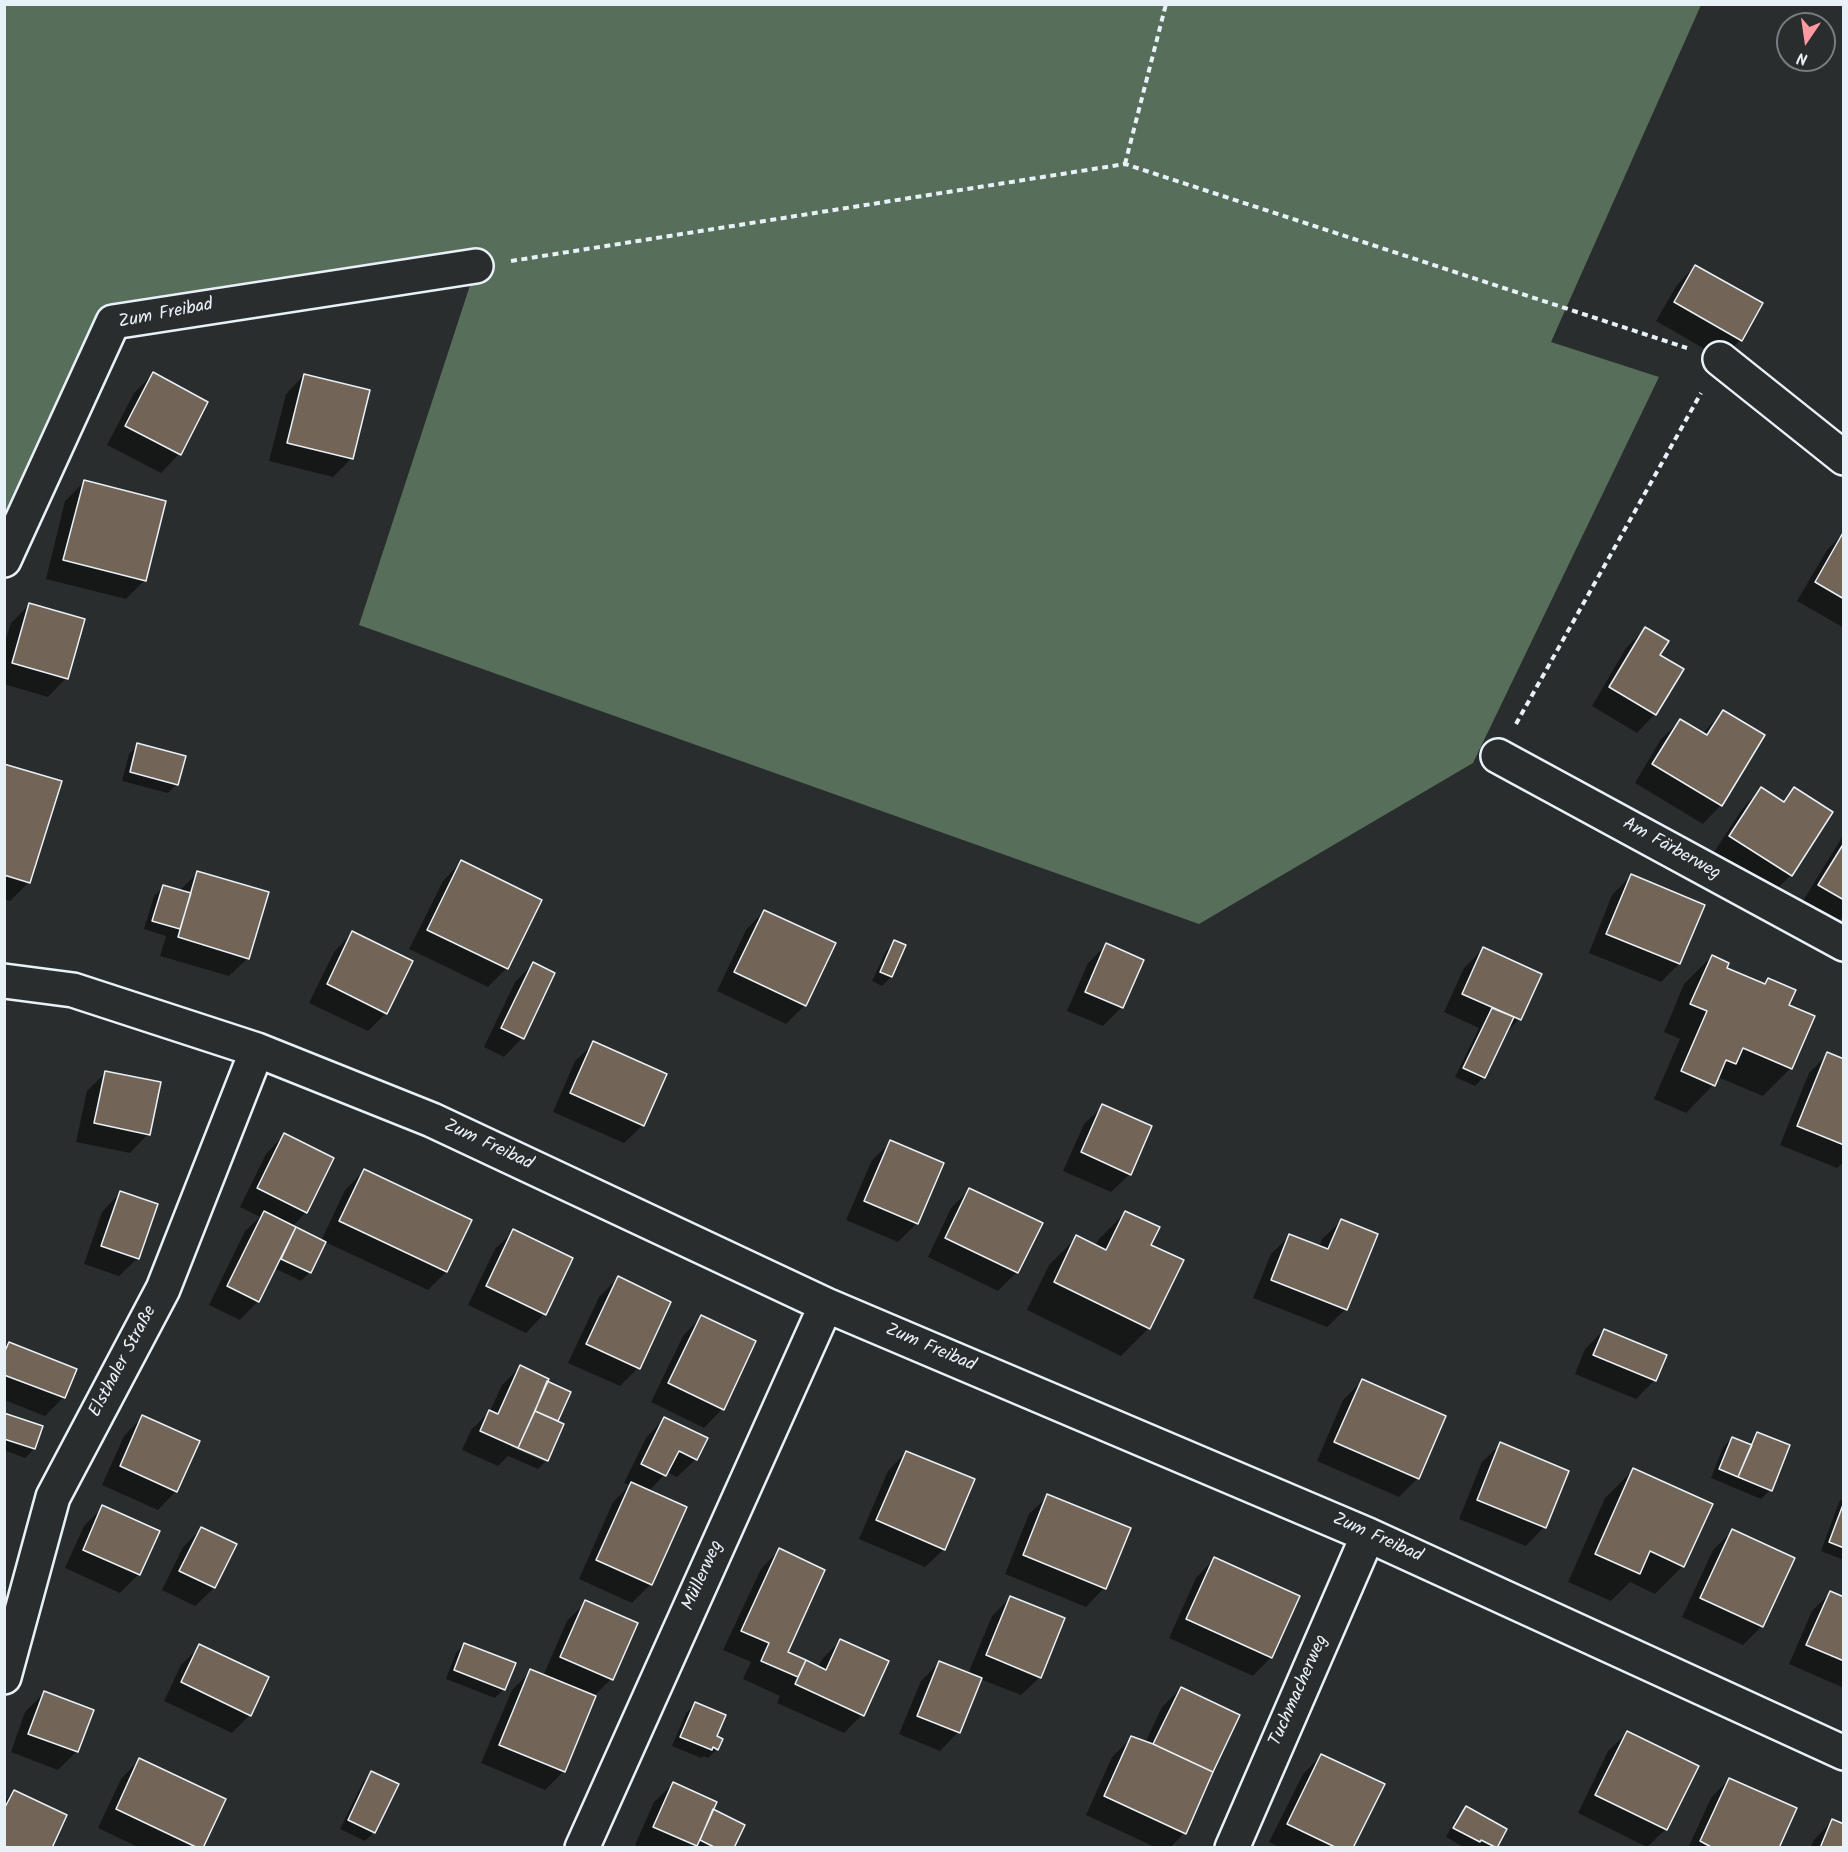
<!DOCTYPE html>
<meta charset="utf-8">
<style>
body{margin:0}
#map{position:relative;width:1848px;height:1852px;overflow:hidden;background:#2a2d2e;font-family:Kalam,sans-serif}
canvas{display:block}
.frame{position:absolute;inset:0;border:6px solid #e8f1f8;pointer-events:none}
.north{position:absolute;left:1776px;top:12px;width:60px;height:60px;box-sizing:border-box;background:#2a2d2e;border:2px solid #767b7f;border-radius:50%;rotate:193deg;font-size:16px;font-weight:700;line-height:24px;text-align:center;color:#e8f1f8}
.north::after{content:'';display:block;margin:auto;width:21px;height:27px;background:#ff9aa2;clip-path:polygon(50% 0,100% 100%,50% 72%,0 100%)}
</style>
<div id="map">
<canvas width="1848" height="1852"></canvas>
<div class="frame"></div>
<div class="north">N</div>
</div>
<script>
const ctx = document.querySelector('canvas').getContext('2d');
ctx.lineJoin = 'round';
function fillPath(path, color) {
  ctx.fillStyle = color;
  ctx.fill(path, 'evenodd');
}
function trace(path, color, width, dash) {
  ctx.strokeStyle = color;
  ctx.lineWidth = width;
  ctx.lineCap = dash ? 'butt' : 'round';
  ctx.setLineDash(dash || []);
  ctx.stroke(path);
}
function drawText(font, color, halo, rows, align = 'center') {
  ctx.font = font + ' Kalam,sans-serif';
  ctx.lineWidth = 4.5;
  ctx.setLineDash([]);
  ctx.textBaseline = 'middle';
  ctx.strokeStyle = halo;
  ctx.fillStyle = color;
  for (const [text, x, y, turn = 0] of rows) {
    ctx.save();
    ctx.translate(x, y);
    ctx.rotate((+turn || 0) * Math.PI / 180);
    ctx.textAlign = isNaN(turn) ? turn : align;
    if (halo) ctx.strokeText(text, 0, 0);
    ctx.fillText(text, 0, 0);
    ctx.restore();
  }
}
fillPath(new Path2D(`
 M5,5H1701L1551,342L1659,377L1473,763L1199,924L359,625L476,267L113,322L5,560Z`), '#566e5a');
fillPath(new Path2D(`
 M1695,266L1740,340L1722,359L1656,321L1677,285Z
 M153,374L206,402L179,454L161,473L107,445L134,393Z
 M304,375L352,458L333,477L269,461L286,394Z
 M84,482L164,502L144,581L126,599L46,579L65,501Z
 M1844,533V628L1797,601L1827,550Z
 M29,605L66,678L48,697L4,684V644L11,623Z
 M1645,629L1658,655L1655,714L1637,733L1592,706L1626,648Z
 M1723,711L1721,805L1703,824L1635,783L1661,739L1680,721L1702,734Z
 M138,745L177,784L168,793L122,781L129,754Z
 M4,765L29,882L10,901L4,899Z
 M1761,789L1781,802L1794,789L1831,813L1791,875L1772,894L1712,855L1743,808Z
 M1844,834V916L1834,925L1801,904Z
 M461,862L540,901L507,968L488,987L409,949L443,881Z
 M198,873L248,958L229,976L160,956L166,936L144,929L154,896L163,887L179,891Z
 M1631,876L1679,964L1661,982L1589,953L1612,895Z
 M764,911L805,1005L786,1024L717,991L746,930Z
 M352,933L386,1013L368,1031L309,1003L334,952Z
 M895,942L904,946L891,977L882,986L872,981L886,951Z
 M1106,945L1122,1007L1103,1026L1067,1011L1088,963Z
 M1483,949L1540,975L1519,1019L1505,1034L1484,1077L1475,1086L1455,1077L1479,1028L1444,1012L1464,968Z
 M1712,956L1725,969L1763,985L1768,980L1787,1005L1791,1068L1763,1096L1720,1078L1686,1113L1654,1099L1680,1039L1664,1032L1684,984Z
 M533,964L522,1038L504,1057L484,1047L515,982Z
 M594,1043L643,1125L624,1143L553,1112L575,1061Z
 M1828,1054L1844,1061V1162L1837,1168L1780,1145L1809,1073Z
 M106,1072L148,1134L130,1153L76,1142L87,1091Z
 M1103,1106L1130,1174L1111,1192L1063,1171L1084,1124Z
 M284,1135L306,1212L292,1227V1234L297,1229L321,1241L345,1190L364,1171L446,1272L428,1290L325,1242L310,1272L301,1281L274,1268L258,1301L240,1320L209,1305L245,1231L260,1217L240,1207L266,1154Z
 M891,1142L917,1223L898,1242L846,1220L872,1160Z
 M970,1189L1017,1272L998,1291L928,1257L951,1208Z
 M120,1193L138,1258L119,1276L84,1264L102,1212Z
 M1126,1212L1149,1245V1328L1121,1356L1027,1310L1049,1265L1077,1237L1095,1246L1098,1240Z
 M1341,1221L1346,1309L1327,1327L1253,1298L1271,1254L1290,1235L1319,1247L1322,1239Z
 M514,1231L544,1314L526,1333L468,1305L495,1249Z
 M618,1278L638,1368L620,1386L568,1363L599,1297Z
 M701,1317L722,1409L704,1428L651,1402L683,1336Z
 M1604,1330L1655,1380L1636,1399L1575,1374L1585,1349Z
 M9,1344L64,1397L45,1416L4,1400V1348Z
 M520,1367L546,1382L569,1392L556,1422L563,1425L547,1460L538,1469L508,1456L498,1466L462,1450L471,1430L490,1411L502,1385ZM512,1444L545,1458V1462L511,1447Z
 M1362,1381L1418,1478L1399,1497L1317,1461L1343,1400Z
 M4,1414L34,1449L25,1458L4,1450Z
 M142,1417L176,1491L158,1510L102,1485L124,1436Z
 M664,1419L696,1459L677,1477L667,1472L649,1491L651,1584L632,1603L579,1579L613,1502L630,1485L624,1483L646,1438Z
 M1757,1433L1770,1490L1761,1499L1711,1478L1723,1447L1732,1438L1748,1445Z
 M1501,1444L1544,1527L1526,1546L1459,1519L1482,1462Z
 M906,1452L944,1549L925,1567L859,1539L888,1471Z
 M1633,1470L1683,1566L1655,1594L1630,1582L1611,1601L1568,1582L1605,1498Z
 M1048,1496L1104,1588L1086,1607L1005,1574L1029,1514Z
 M1844,1497V1560L1821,1551L1839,1502Z
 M103,1507L139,1574L120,1593L65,1568L84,1526Z
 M202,1528L235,1545L214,1588L195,1606L162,1590L183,1547Z
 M1732,1531L1762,1626L1743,1645L1682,1617L1713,1550Z
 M779,1550L786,1653L818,1667L822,1659L841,1640L862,1715L844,1733L777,1703L780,1696L743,1679L751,1662L723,1650L761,1569Z
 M1214,1559L1271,1657L1253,1676L1169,1638L1196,1578Z
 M1830,1593L1844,1598V1688L1789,1664L1812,1611Z
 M1010,1598L1040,1677L1021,1695L980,1679L958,1732L940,1751L899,1734L921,1681L939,1663L968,1674L992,1616Z
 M586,1602L611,1679L593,1697L564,1771L545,1790L481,1763L512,1690L531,1671L543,1676L567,1621Z
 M464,1644L504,1689L495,1698L446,1679L456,1653Z
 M200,1646L250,1715L232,1733L164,1701L181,1665Z
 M1181,1688L1184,1833L1170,1848H1157L1086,1815L1112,1757L1131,1738L1145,1743L1162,1707Z
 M44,1693L77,1751L58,1770L11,1752L25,1712Z
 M695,1704L715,1737L717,1749L708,1758L704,1756L701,1758L672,1746L686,1713Z
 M1627,1733L1666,1829L1647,1847L1578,1813L1608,1751Z
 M1321,1756L1352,1848H1280L1269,1842L1303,1774Z
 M139,1760L202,1848H140L98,1828L121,1779Z
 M372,1773L374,1832L365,1841L340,1829L363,1782Z
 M1729,1779L1777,1848H1688L1711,1798Z
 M673,1784L712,1810L733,1848H640L635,1845L654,1802Z
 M14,1792L4,1848V1801Z
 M1466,1808L1505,1830L1495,1848H1465L1446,1837L1457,1817Z
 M1832,1821L1844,1848H1810L1814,1840Z`), '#0007');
const building = new Path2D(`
 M1695,265L1763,303L1742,341L1674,302Z
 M153,372L208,402L181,455L125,426Z
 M304,374L370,390L353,459L287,443Z
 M84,480L166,501L146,581L63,560Z
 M1844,531V599L1815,582Z
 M29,603L85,619L68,679L12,663Z
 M1645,627L1669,641L1660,655L1684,669L1656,715L1609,687Z
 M1723,710L1765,735L1722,806L1652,764L1680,719L1707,735Z
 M137,743L186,756L178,785L130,772Z
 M4,764L62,781L30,883L4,875Z
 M1761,787L1784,802L1794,787L1833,812L1792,876L1729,836Z
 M1844,843V900L1818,885Z
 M461,860L542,900L508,969L427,930Z
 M197,871L269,892L249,959L178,937Z
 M1631,874L1705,905L1680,964L1606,934Z
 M163,885L191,893L180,929L152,921Z
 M764,910L836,943L806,1006L734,972Z
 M352,931L413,961L387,1014L327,984Z
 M894,940L906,945L892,977L880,972Z
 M1106,943L1144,960L1123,1008L1085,992Z
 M1483,947L1542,974L1521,1020L1462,994Z
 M1712,955L1729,963L1727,968L1765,984L1768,978L1796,990L1789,1005L1815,1016L1792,1069L1743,1048L1736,1064L1726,1060L1715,1086L1681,1071L1707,1011L1690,1004Z
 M533,962L555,973L524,1039L501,1028Z
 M1492,1008L1514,1017L1485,1078L1463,1068Z
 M593,1041L667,1074L644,1126L570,1093Z
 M1827,1052L1844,1059V1145L1797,1126Z
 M105,1071L161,1082L150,1135L94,1123Z
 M1102,1104L1152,1126L1131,1175L1081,1152Z
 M284,1133L334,1158L307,1213L257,1188Z
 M890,1140L944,1163L918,1224L864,1201Z
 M364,1169L472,1220L447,1272L339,1221Z
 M969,1188L1043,1223L1018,1273L945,1238Z
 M120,1191L158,1204L139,1259L101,1246Z
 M264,1211L296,1227L259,1302L227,1286Z
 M1125,1211L1160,1227L1151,1245L1184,1260L1150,1329L1054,1282L1076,1235L1106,1250Z
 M1341,1219L1378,1234L1347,1310L1271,1280L1289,1234L1328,1249Z
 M296,1227L326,1242L311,1273L281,1259Z
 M513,1229L573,1258L546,1315L486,1286Z
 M618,1276L671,1302L640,1369L586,1344Z
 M701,1315L756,1341L724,1410L668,1383Z
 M1604,1329L1667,1355L1656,1381L1593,1355Z
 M9,1342L77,1369L65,1398L4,1375V1353Z
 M520,1365L549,1379L518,1448L480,1431L489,1410L498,1414Z
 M1362,1379L1446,1416L1419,1479L1334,1442Z
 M547,1381L571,1392L558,1421L535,1411Z
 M535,1411L564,1424L548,1461L518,1448Z
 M4,1413L43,1426L35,1449L4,1439Z
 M142,1415L200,1441L177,1492L120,1466Z
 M664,1417L708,1438L697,1460L679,1451L666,1476L641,1464Z
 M1757,1432L1790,1445L1772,1491L1738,1477Z
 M1732,1437L1752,1445L1738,1477L1719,1469Z
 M1500,1442L1569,1471L1546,1528L1477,1500Z
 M906,1451L975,1479L945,1550L876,1520Z
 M1633,1468L1713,1504L1684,1567L1650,1551L1640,1574L1595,1554Z
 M631,1482L687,1507L652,1585L596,1560Z
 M1047,1494L1131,1528L1106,1589L1023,1555Z
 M1844,1502V1548L1829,1542Z
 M102,1505L160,1531L140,1575L83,1550Z
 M201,1527L237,1544L215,1588L179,1571Z
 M1732,1529L1795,1558L1763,1627L1700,1598Z
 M779,1548L825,1570L788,1652L806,1660L798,1677L761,1661L769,1643L741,1631Z
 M1214,1557L1300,1596L1272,1658L1186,1619Z
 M1830,1591L1844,1597V1661L1806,1645Z
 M1010,1596L1065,1618L1041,1678L986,1655Z
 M585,1600L638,1623L613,1680L560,1657Z
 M840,1639L889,1661L864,1716L795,1684L806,1660L826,1670Z
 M464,1643L516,1663L505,1690L454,1670Z
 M199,1644L269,1677L251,1716L181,1682Z
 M939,1661L982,1678L960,1733L917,1716Z
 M530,1669L596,1696L565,1772L499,1745Z
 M1181,1687L1240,1715L1213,1772L1153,1744Z
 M44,1691L94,1710L78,1752L28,1734Z
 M695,1702L726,1715L717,1736L723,1739L718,1750L713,1747L712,1750L680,1737Z
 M1627,1731L1699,1766L1667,1830L1595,1795Z
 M1131,1736L1153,1744L1213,1772L1186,1834L1104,1796Z
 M1321,1754L1385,1784L1353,1848H1337L1287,1824Z
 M139,1758L226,1799L203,1848H198L116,1809Z
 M371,1771L399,1784L375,1833L348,1820Z
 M1729,1778L1797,1808L1779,1848H1713L1700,1841Z
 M673,1782L717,1802L697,1846L653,1827Z
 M14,1790L67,1815L52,1848H4V1809Z
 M1466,1806L1507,1829L1497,1848L1481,1840L1480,1842L1453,1828Z
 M713,1809L745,1825L734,1848H716L700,1840Z
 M1832,1819L1844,1824V1848H1820Z`);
fillPath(building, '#726558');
trace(building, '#e8f1f8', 1.5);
const street = new Path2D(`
 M1720,359L1844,458
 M4,560L113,322L476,266
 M1498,756L1844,944
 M4,981L73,990L257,1050L432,1120L826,1305L1368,1535L1844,1753
 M4,1677L53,1497L163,1289L257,1050
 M582,1848L826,1305
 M1232,1848L1368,1535`);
trace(street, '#e8f1f8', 38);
trace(new Path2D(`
 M1125,164L1166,4
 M511,261L1125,164L1687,348
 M1516,724L1701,393`), '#e8f1f8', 4, [6, 4.5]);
trace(street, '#2a2d2e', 33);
drawText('18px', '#e8f1f8', '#2a2d2e', [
 ["Zum Freibad",166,315,-11],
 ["Am Färberweg",1671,850,29],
 ["Zum Freibad",488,1146,25],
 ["Zum Freibad",930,1349,23],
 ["Elsthaler Straße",124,1362,-62],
 ["Zum Freibad",1377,1539,24],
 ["Müllerweg",704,1576,-66],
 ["Tuchmacherweg",1300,1691,-66]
]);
</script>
